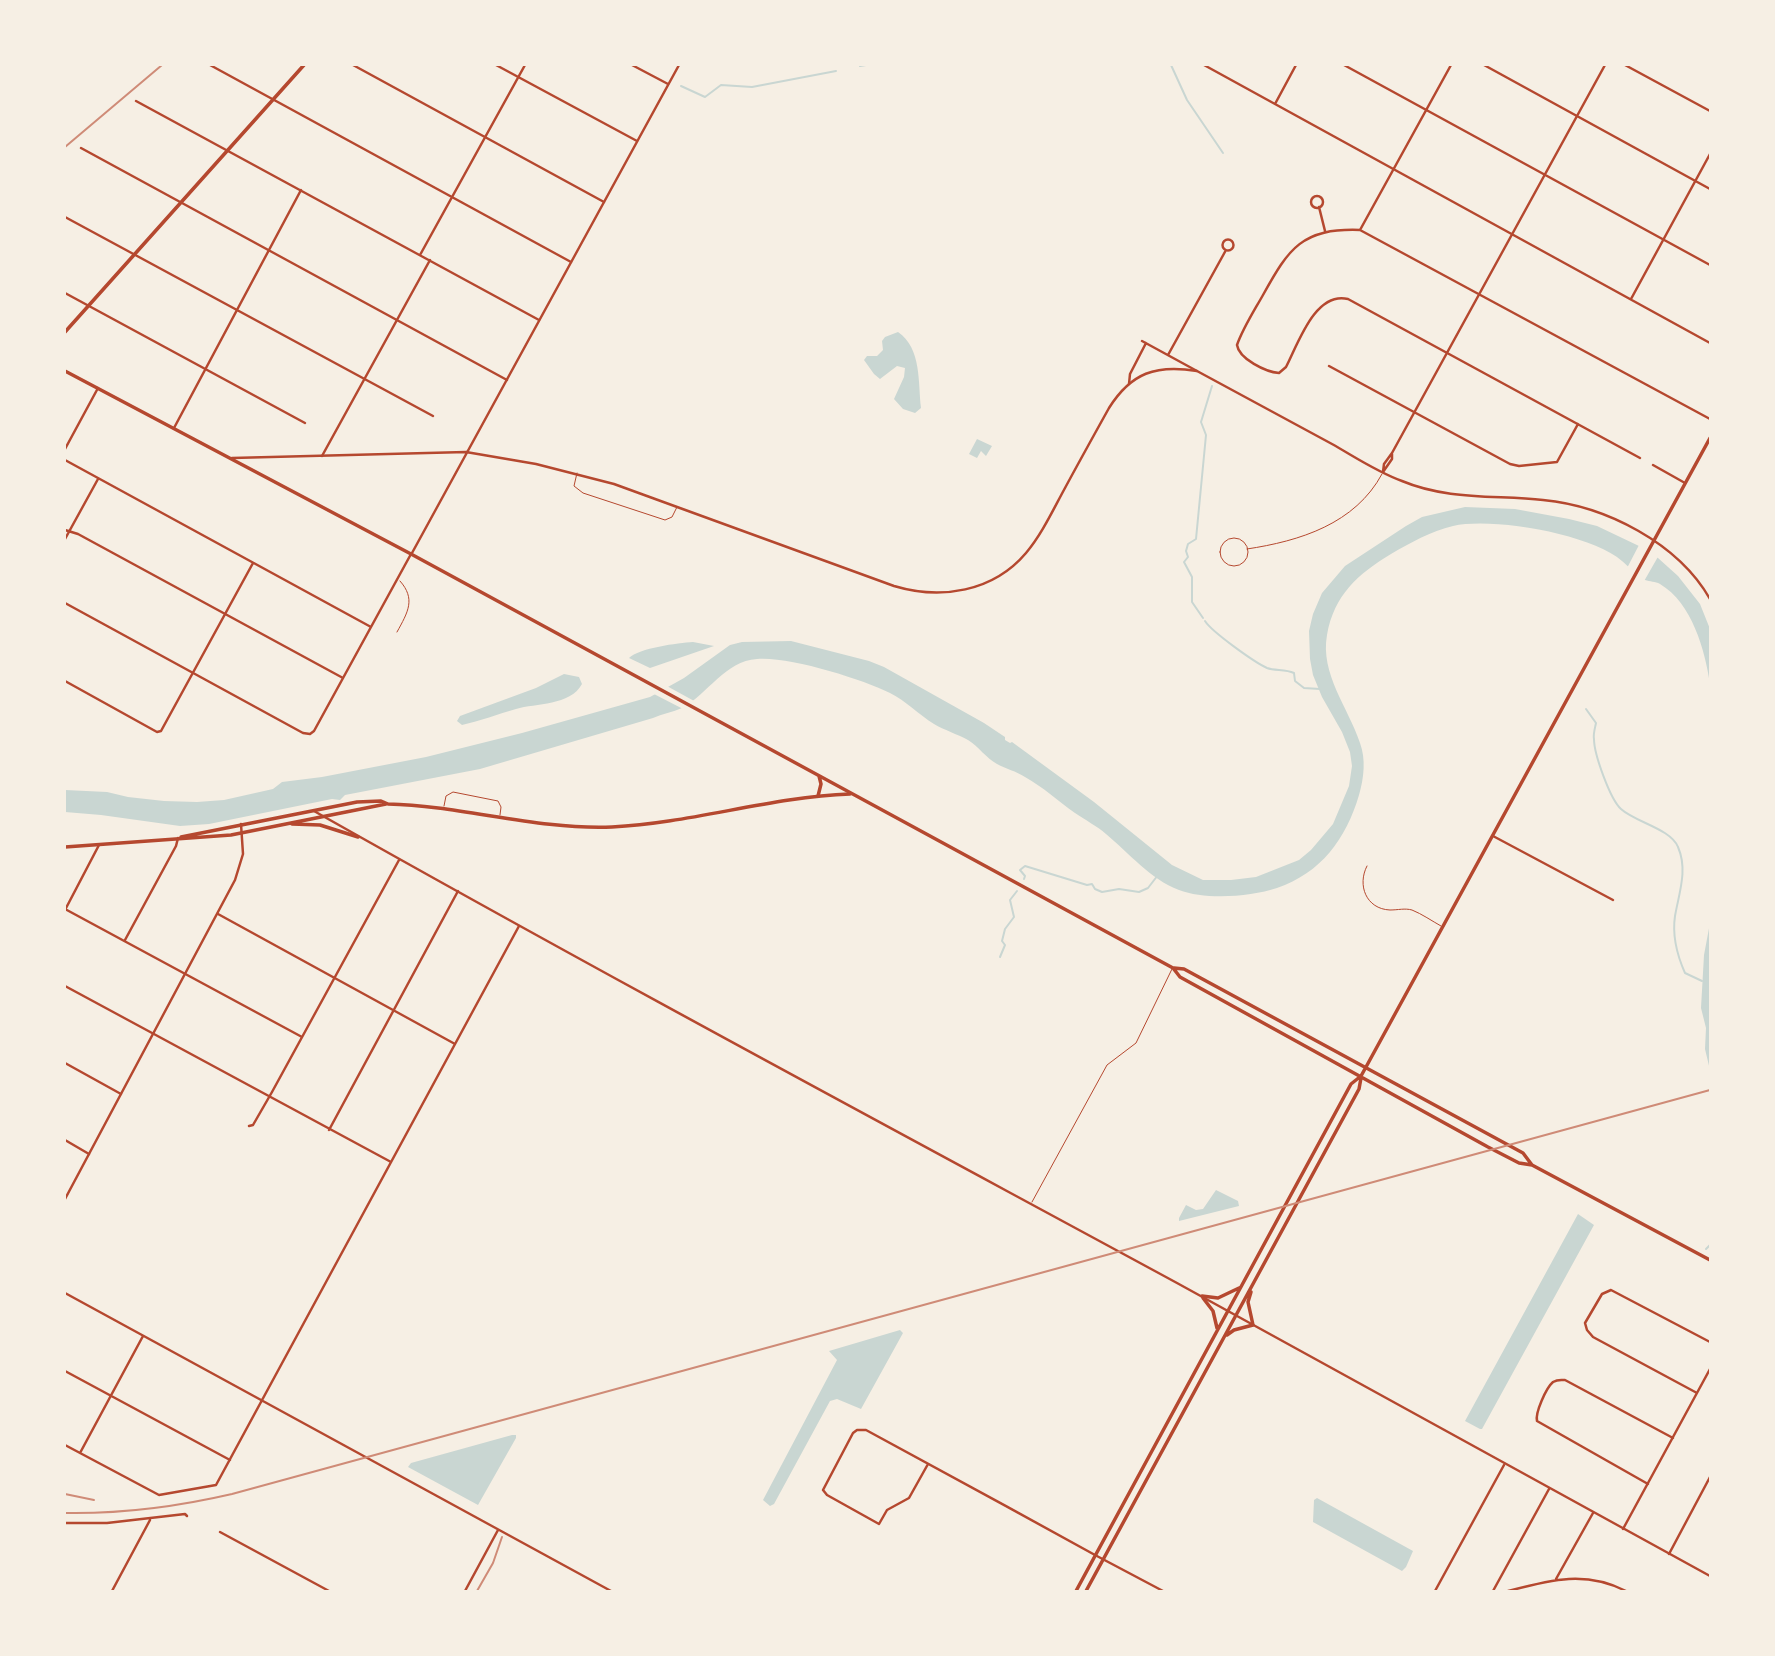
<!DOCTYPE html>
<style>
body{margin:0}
#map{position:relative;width:1775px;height:1656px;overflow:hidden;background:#f6efe4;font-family:"Fira Sans Condensed",sans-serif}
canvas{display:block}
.frame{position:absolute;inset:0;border:66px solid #f6efe4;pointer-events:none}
</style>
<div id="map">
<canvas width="1775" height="1656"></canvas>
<div class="frame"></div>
</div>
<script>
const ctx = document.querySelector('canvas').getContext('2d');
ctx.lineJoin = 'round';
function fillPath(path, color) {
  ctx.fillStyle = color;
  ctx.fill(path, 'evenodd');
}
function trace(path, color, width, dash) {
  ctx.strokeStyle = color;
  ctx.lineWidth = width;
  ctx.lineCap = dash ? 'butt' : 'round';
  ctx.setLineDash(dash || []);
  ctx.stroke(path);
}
fillPath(new Path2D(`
 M898,332C922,348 918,384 921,408L915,413L903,409L894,399L904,377L905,368L897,366L880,379L874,374L864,360L867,356H877L883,350L882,341L885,337Z
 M977,439L992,446L986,456L981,451L977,458L969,454Z
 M1465,507L1515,509L1569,519L1597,526L1639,546L1658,558L1678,576L1700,604L1710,629V684C1705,650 1692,603 1660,584C1655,581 1650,582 1645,580C1644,580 1634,572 1633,571C1629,568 1626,564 1622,561C1591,534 1493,517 1453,526C1431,531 1410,543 1391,554C1358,574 1334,595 1327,635C1320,674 1348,707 1360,743C1366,759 1364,778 1359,795C1346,839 1321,873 1277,888C1250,897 1205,900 1179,890C1150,879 1129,853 1106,834C1097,826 1085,820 1075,813C1058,801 1043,787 1025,777C1016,771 1006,769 997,764C986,758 979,747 968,740C957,734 944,730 934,724C918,714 906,701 890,693C862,679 788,656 757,659C725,661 708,694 682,708C673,712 662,714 653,718L480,769L345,795L340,800L332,799L209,824L180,826L101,815L65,812V790L107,792L128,797L164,801L197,802L224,800L273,789L282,782L322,777L426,757L522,733L650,697L684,678L730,645L742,642L791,641L869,661L884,667L984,723L1005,737V740L1010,743L1012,742L1094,802L1172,865L1203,880H1231L1256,877L1299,860L1311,850L1333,824L1349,786L1352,766L1350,752L1342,732L1322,697L1313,675L1310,659L1309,631L1313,614L1322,593L1345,566L1406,526L1422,517Z
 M693,642L714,646L650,668L629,658C639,648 678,643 693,642Z
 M564,674L579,677L582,684C570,706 536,703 516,709C498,714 480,721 462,725L457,721L460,716L536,688Z
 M1710,923V1070L1705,1049L1706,1028L1701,1008L1704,955Z
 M1216,1190L1238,1201L1239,1206L1179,1221V1218L1186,1205L1196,1210L1203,1209Z
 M1578,1214L1594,1225L1482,1429H1480L1465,1421Z
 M900,1330L903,1333L861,1409L837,1399L830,1401L774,1504L770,1506L763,1500L837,1360L829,1351Z
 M512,1435H516V1438L478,1505L408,1467L411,1463Z
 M1317,1498L1413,1551L1406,1567L1402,1571L1313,1522L1314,1500Z`), '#c9d6d2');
fillPath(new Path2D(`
 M1639,545L1659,555L1643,583L1626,570Z
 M665,685L696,702L685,710L652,693Z`), '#f6efe4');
trace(new Path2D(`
 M1171,65L1187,100L1223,153
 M860,66L866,65
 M681,86L705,97L721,85L752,87L836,71
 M1203,618L1192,602V577L1184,562L1188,557L1186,551L1188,544L1196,539L1206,435L1201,422L1212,386
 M1205,621C1212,632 1254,662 1267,668C1275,671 1285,669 1294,673L1295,681L1304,688L1320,689
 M1586,709L1596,723C1595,728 1593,734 1594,739C1594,754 1610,799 1621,809C1635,822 1671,829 1678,847C1688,870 1679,893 1675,916C1672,936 1677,955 1685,973L1702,981
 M1024,879L1025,876L1020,870L1025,866L1087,885L1092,884L1095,889L1102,892L1119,889L1139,892L1148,888L1158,875
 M1000,957L1005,945L1002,941L1005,929L1014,917L1010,900L1017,891
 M1706,1249L1710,1245`), '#c9d6d2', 2);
trace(new Path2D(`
 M577,473L574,486L583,493L665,520L672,517L677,507
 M1220 552a14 14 0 1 1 28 0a14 14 0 1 1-28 0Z
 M1247,549C1300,541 1355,524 1382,474
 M397,632C408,612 416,599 400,581
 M444,806L446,796L453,792L498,801L501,807L500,815
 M1367,866C1357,885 1366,909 1390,910C1398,910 1405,908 1412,910C1422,914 1432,921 1441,926
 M1032,1202L1107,1065L1136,1043L1172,969`), '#b5482f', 1);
trace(new Path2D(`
 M210,65L571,262
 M353,65L604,202
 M496,65L637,141
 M632,65L668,84
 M1204,65L1710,343
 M1344,65L1710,265
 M1484,65L1710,189
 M1625,65L1710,111
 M136,101L539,320
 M1275,104L1296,65
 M81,148L507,380
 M1311 202a6 6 0 1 1 12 0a6 6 0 1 1-12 0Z
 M1319,207L1325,231
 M65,217L433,416
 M1360,230L1451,65
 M1222.5 245a5.5 5.5 0 1 1 11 0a5.5 5.5 0 1 1-11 0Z
 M420,255L525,65
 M65,293L305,423
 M1631,299L1710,154
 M1142,341L1197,371
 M1168,355L1226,250
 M1329,366L1510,464L1519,466L1557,462L1578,424
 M1129,384L1130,374L1146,343
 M174,428L301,190
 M65,449L98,388
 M322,456L430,260
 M1640,458L1348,299C1315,291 1298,344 1286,367L1279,373C1266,372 1239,359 1237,345C1243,328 1254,311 1263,295C1289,248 1302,228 1360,230L1710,419
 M65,460L371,627
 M1653,465L1685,483
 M1383,472L1384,464L1392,453L1605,65
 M1383,472L1392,459V454
 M65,530L78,534L343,678
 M65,539L98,479
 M65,603L303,733L310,734L314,731L411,554
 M65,681L157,732L161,731L253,563
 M1493,836L1613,900
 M65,909L302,1037
 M65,910L99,845
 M218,914L455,1044
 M125,940L176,846L178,838
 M65,986L391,1162
 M65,1063L121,1094
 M249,1126L253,1125L272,1092L399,860
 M329,1130L458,891
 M65,1140L89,1154
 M65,1293L611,1591
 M65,1371L230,1460
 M1697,1393L1593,1337L1587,1330L1585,1323L1602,1294L1611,1290L1710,1342
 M65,1445L159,1495L216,1485L519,926
 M80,1453L143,1336
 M928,1464L909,1498L887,1510L879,1524L827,1495L823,1490L853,1433L857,1430H866C942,1471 1019,1513 1095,1555
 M1648,1484L1537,1421C1535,1413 1546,1388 1553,1382C1558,1379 1561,1380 1565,1380L1673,1438
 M65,1523H107L185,1514L187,1516
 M1623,1529L1710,1369
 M220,1532L329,1591
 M1669,1554L1710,1477
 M1556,1579L1593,1513
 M112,1591L150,1520
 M465,1591L498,1530
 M1435,1591L1504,1465
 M1493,1591L1549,1489
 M1508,1591C1550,1580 1585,1570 1626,1591`), '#b5482f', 2.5);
trace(new Path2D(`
 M232,458L466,452L536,464L614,484L894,586C941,600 993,592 1026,553C1042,534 1053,510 1065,488C1079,462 1094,435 1109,408C1131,373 1156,364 1197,371C1242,395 1287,420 1332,444C1355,457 1377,472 1402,481C1447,500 1495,495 1543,500C1606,506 1678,543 1710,599
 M412,553L679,65
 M314,811C599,972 889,1127 1177,1283C1355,1380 1532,1479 1710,1576
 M65,1199L235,880L243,854L241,824
 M1095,1555L1163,1591`), '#b5482f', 2.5);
trace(new Path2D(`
 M65,332L304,65
 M292,824L320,825L358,837
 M181,837L357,802L381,801L388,804C463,806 536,830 612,827C692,823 770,797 850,794
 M65,847L231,835L386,804`), '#b5482f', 3.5);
trace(new Path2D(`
 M65,371L411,554L1173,968L1180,977L1488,1147L1519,1163L1532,1165L1710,1260
 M818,796L821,784L819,776
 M1174,968L1184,969L1523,1153L1532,1165
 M1202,1296L1218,1298L1239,1288
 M1203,1298L1213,1311L1217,1328
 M1227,1335L1234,1330L1253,1325L1248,1302L1251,1292
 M1076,1591L1351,1084L1361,1076L1366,1067L1710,438
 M1086,1591L1359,1089L1361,1078`), '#b5482f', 3.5);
trace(new Path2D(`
 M65,147L162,65
 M65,1494L94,1500
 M65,1513C122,1514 176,1507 232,1494L1710,1090
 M477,1591L493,1563L502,1537`), '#cf8b77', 2);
</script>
